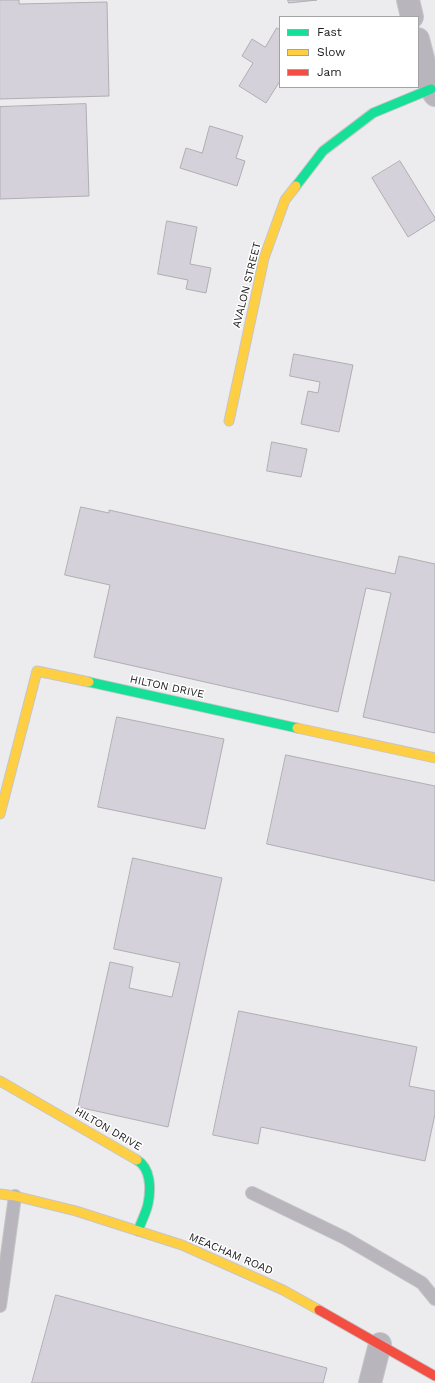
<!DOCTYPE html>
<style>
body{margin:0}
#map{position:relative;width:435px;height:1383px;overflow:hidden;background:#ecebee;font-family:"Work Sans",sans-serif}
canvas{display:block}
.legend{position:absolute;left:279px;top:16px;width:140px;height:72px;box-sizing:border-box;background:#fff;border:1px solid #a3a3a4;margin:0;padding:5px 7px;list-style:none;font-size:12px;color:#1a1a1b}
.legend li{display:flex;align-items:center;gap:8px;height:20px}
.legend b{width:20px;border:1px solid #a3a3a4}
</style>
<div id="map">
<canvas width="435" height="1383"></canvas>
<ul class="legend">
<li><b style="height:5px;background:#16e098"></b>Fast</li>
<li><b style="height:5px;background:#ffcf43"></b>Slow</li>
<li><b style="height:5px;background:#f24e42"></b>Jam</li>
</ul>
</div>
<script>
const ctx = document.querySelector('canvas').getContext('2d');
ctx.lineJoin = 'round';
function fillPath(path, color) {
  ctx.fillStyle = color;
  ctx.fill(path, 'evenodd');
}
function trace(path, color, width, dash) {
  ctx.strokeStyle = color;
  ctx.lineWidth = width;
  ctx.lineCap = dash ? 'butt' : 'round';
  ctx.setLineDash(dash || []);
  ctx.stroke(path);
}
function drawText(font, color, halo, rows, align = 'center') {
  ctx.font = font + ' "Work Sans",sans-serif';
  ctx.lineWidth = 3;
  ctx.setLineDash([]);
  ctx.textBaseline = 'middle';
  ctx.strokeStyle = halo;
  ctx.fillStyle = color;
  for (const [text, x, y, turn = 0] of rows) {
    ctx.save();
    ctx.translate(x, y);
    ctx.rotate((+turn || 0) * Math.PI / 180);
    ctx.textAlign = isNaN(turn) ? turn : align;
    if (halo) ctx.strokeText(text, 0, 0);
    ctx.fillText(text, 0, 0);
    ctx.restore();
  }
}
const building = new Path2D(`
 M0,0H19V4L107,2L109,96L0,99Z
 M288,0H317L289,3Z
 M277,28L280,30V81L266,103L239,86L253,63L242,56L252,39L265,47Z
 M86,104L89,196L0,199V107Z
 M210,126L243,136L236,158L245,161L237,186L180,168L186,148L202,153Z
 M400,161L435,218V220L408,237L372,178Z
 M167,221L197,227L190,264L211,268L206,293L186,289L188,280L158,274Z
 M294,354L353,365L339,432L301,424L308,391L318,393L320,382L290,376Z
 M272,442L307,449L301,477L267,471Z
 M81,507L109,513V510L395,574L399,556L435,564V733L363,717L391,593L366,588L338,712L94,657L110,585L65,575Z
 M117,717L224,739L205,829L98,807Z
 M286,755L435,786V881L267,844Z
 M133,858L222,878L168,1127L78,1107L110,962L133,967L129,988L172,997L180,963L114,949Z
 M239,1011L417,1047L409,1086L435,1091V1114L425,1161L261,1127L258,1144L213,1135Z
 M56,1295L327,1368L323,1383H32Z`);
fillPath(building, '#d4d1db');
trace(building, '#b0aeb1', 1);
const lane = new Path2D(`
 M252,1193L345,1238L422,1283L435,1299
 M0,1306L15,1196`);
const street = new Path2D(`
 M408,0L412,17
 M418,39L431,89L435,95
 M370,1383L380,1344`);
const fast = new Path2D(`
 M296,186L323,151L373,113L431,89
 M89,682L297,728
 M137,1160C151,1168 151,1189 148,1204C146,1213 141,1222 138,1231`);
const slow = new Path2D(`
 M229,421L264,258L285,200L296,186
 M297,728L435,758
 M0,814L37,671L89,682
 M0,1081L137,1160
 M0,1194L15,1196L76,1211L182,1245L283,1290L319,1310`);
const jam = new Path2D(`
 M319,1310L435,1376`);
trace(lane, '#c6c6c7', 14);
trace(street, '#c6c6c7', 24);
trace(fast, '#c6c6c7', 11);
trace(slow, '#c6c6c7', 11);
trace(jam, '#c6c6c7', 11);
trace(lane, '#b8b5bd', 12);
trace(street, '#b8b5bd', 22);
trace(fast, '#16e098', 9);
trace(slow, '#ffcf43', 9);
trace(jam, '#f24e42', 9);
drawText('11px', '#1a1a1b', '#fff', [
 ["AVALON STREET",247,285,-76],
 ["HILTON DRIVE",167,687,12],
 ["HILTON DRIVE",108,1129,30],
 ["MEACHAM ROAD",231,1254,23]
]);
</script>
